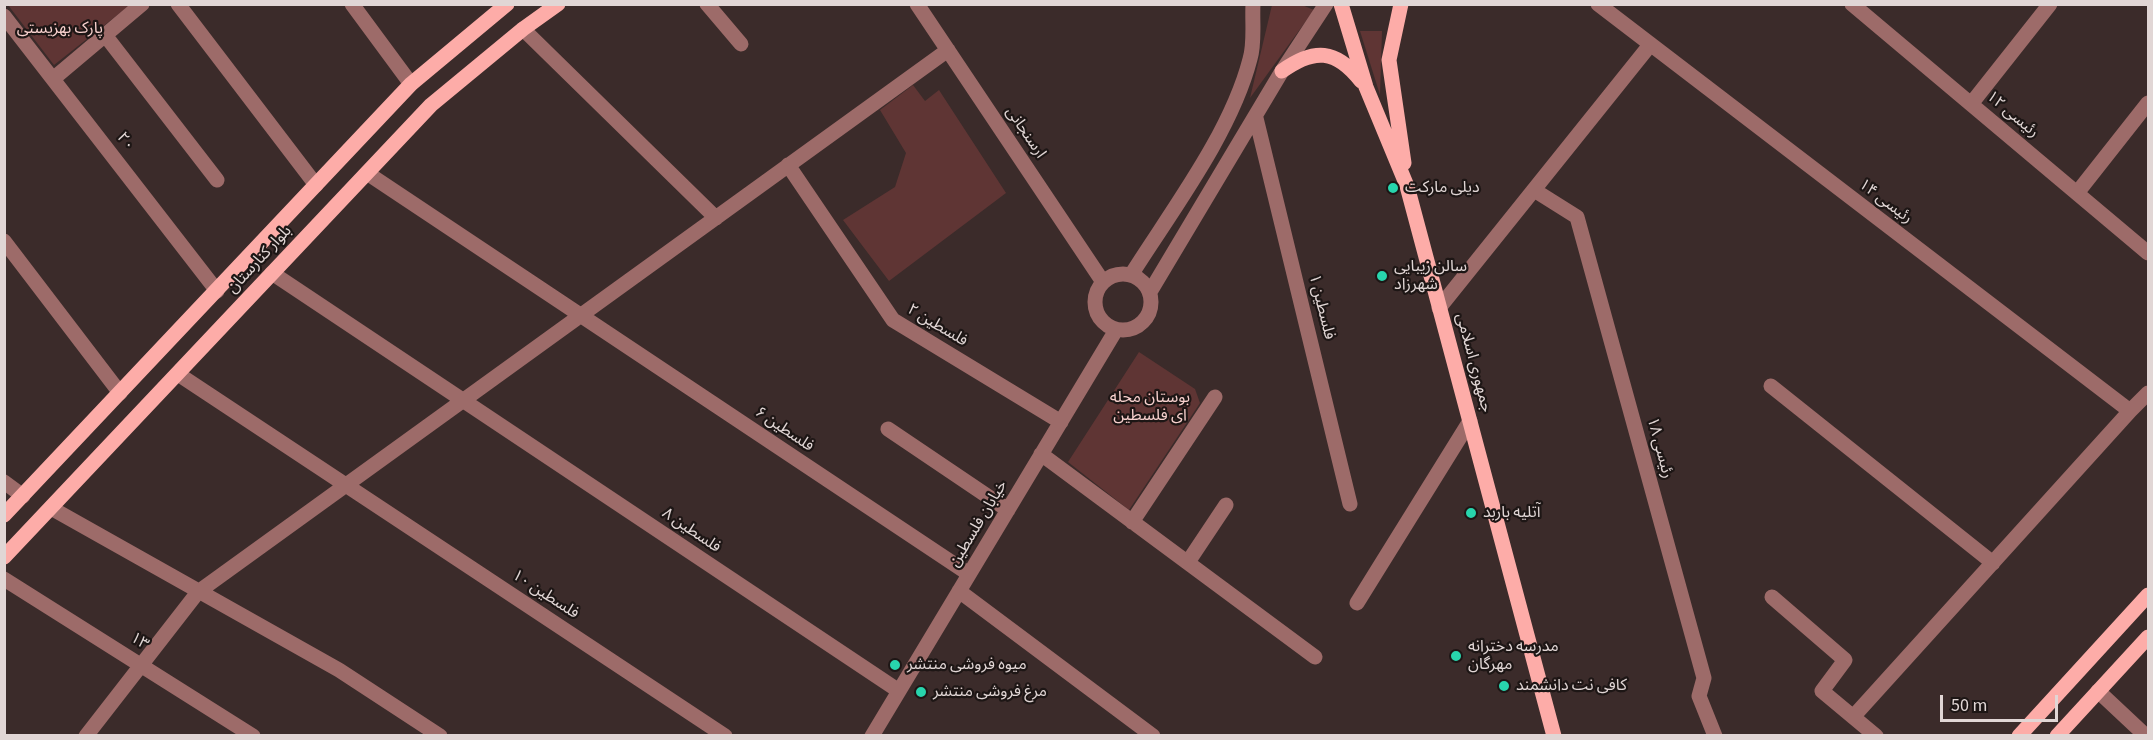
<!DOCTYPE html>
<meta charset="utf-8">
<style>
body{margin:0}
#map{position:relative;width:2153px;height:740px;overflow:hidden;background:#3b2b2a;font-family:"Source Sans 3",sans-serif}
canvas{display:block}
.frame{position:absolute;inset:0;border:6px solid #e1d6d5;pointer-events:none}
.scale{position:absolute;left:1940px;top:695px;width:118px;height:27px;box-sizing:border-box;border:3px solid #e1d6d5;border-top:0;padding-left:8px;font-size:18px;line-height:21px;white-space:nowrap;color:#e1d6d5;-webkit-text-stroke:4px #1d1615;paint-order:stroke}
</style>
<div id="map">
<canvas width="2153" height="740"></canvas>
<div class="frame"></div>
<div class="scale">50 m</div>
</div>
<script>
const ctx = document.querySelector('canvas').getContext('2d');
ctx.lineJoin = 'round';
function fillPath(path, color) {
  ctx.fillStyle = color;
  ctx.fill(path, 'evenodd');
}
function trace(path, color, width, dash) {
  ctx.strokeStyle = color;
  ctx.lineWidth = width;
  ctx.lineCap = dash ? 'butt' : 'round';
  ctx.setLineDash(dash || []);
  ctx.stroke(path);
}
function drawText(font, color, halo, rows, align = 'center') {
  ctx.font = font + ' "Source Sans 3","Noto Sans Arabic",sans-serif';
  ctx.lineWidth = 4.5;
  ctx.setLineDash([]);
  ctx.textBaseline = 'middle';
  ctx.strokeStyle = halo;
  ctx.fillStyle = color;
  for (const [text, x, y, turn = 0] of rows) {
    ctx.save();
    ctx.translate(x, y);
    ctx.rotate((+turn || 0) * Math.PI / 180);
    ctx.textAlign = isNaN(turn) ? turn : align;
    if (halo) ctx.strokeText(text, 0, 0);
    ctx.fillText(text, 0, 0);
    ctx.restore();
  }
}
fillPath(new Path2D(`
 M8,5H130L54,65Z
 M1272,5H1302L1314,10L1250,98Z
 M1360,31H1382L1380,95Z
 M913,85L925,101L939,90L1006,193L889,281L843,220L895,187L906,153L880,110Z
 M1139,352L1195,389L1200,403L1129,510L1068,462Z`), '#5f3534');
trace(new Path2D(`
 M178,4L316,185
 M352,4L411,84
 M707,4L741,44
 M917,4L1103,282
 M1598,4L2130,411L2148,393
 M1852,4L2148,253
 M4,16L217,291
 M523,29L716,218
 M105,35L217,180
 M53,79L142,4
 M1971,104L2050,4
 M1256,118L1350,504
 M788,165L893,320L1061,422
 M367,173L969,574
 M1534,190L1577,217L1704,678L1699,696L1715,736
 M2077,193L2148,103
 M4,241L120,393
 M272,273L899,691
 M1095 302a28 28 0 1 1 56 0a28 28 0 1 1-56 0Z
 M1131,275C1172,210 1231,133 1250,59C1255,43 1252,22 1253,4
 M1150,292L1282,71L1326,4
 M1439,308L1650,45
 M178,374L725,736
 M1771,386L1993,563
 M888,429L1008,510
 M1041,454L1315,657
 M4,482L23,496
 M51,508L339,670L440,736
 M1132,522L1215,397
 M1188,562L1226,505
 M4,579L253,736
 M959,591L1153,736
 M1772,597L1845,660L1822,691L1876,736
 M1357,603L1470,421
 M2098,691L2146,736
 M1853,717L2130,411
 M86,736L198,592L948,50
 M872,736L1116,330`), '#9d6b69', 15);
trace(new Path2D(`
 M1341,4L1366,87L1407,186L1554,736
 M1401,4L1389,60L1404,163
 M1282,71C1314,48 1336,49 1361,81
 M4,515L411,84L507,4
 M4,557L431,105L523,29L558,4
 M2019,736L2148,595
 M2057,736L2148,637`), '#fdaca8', 15);
for (const [x, y, r, color] of [
 [1393,188,6,"#28d5ad"],
 [1382,276,6,"#28d5ad"],
 [1471,513,6,"#28d5ad"],
 [1456,656,6,"#28d5ad"],
 [895,665,6,"#28d5ad"],
 [1504,686,6,"#28d5ad"],
 [921,692,6,"#28d5ad"]
]) {
  const dot = new Path2D();
  dot.arc(x, y, r, 0, 2 * Math.PI);
  ctx.fillStyle = color;
  ctx.fill(dot);
  trace(dot, '#1d1615', 2);
}
drawText('16px', '#f7d0cd', '#1d1615', [
 ["پارک بهزیستی",60,29],
 ["بوستان محله",1150,398],
 ["ای فلسطین",1150,416]
]);
drawText('16px', '#e1d6d5', '#1d1615', [
 ["رئیسی ۱۲",2012,115,40],
 ["ارسنجانی",1025,133,56],
 ["۲۰",125,142,52],
 ["رئیسی ۱۴",1885,202,37],
 ["بلوار کنارستان",260,260,-47],
 ["فلسطین ۱",1321,307,76],
 ["فلسطین ۲",937,326,31],
 ["جمهوری اسلامی",1473,363,75],
 ["فلسطین ۶",784,430,34],
 ["رئیسی ۱۸",1659,448,75],
 ["خیابان فلسطین",979,524,-59],
 ["فلسطین ۸",691,531,34],
 ["فلسطین ۱۰",545,595,33],
 ["۱۳",139,642,32]
]);
drawText('16px', '#e1d6d5', '#1d1615', [
 ["دیلی مارکت",1405,188],
 ["سالن زیبایی",1394,267],
 ["شهرزاد",1394,285],
 ["آتلیه باربد",1483,513],
 ["مدرسه دخترانه",1468,647],
 ["مهرگان",1468,665],
 ["میوه فروشی منتشر",907,665],
 ["کافی نت دانشمند",1516,686],
 ["مرغ فروشی منتشر",933,692]
], 'left');
</script>
